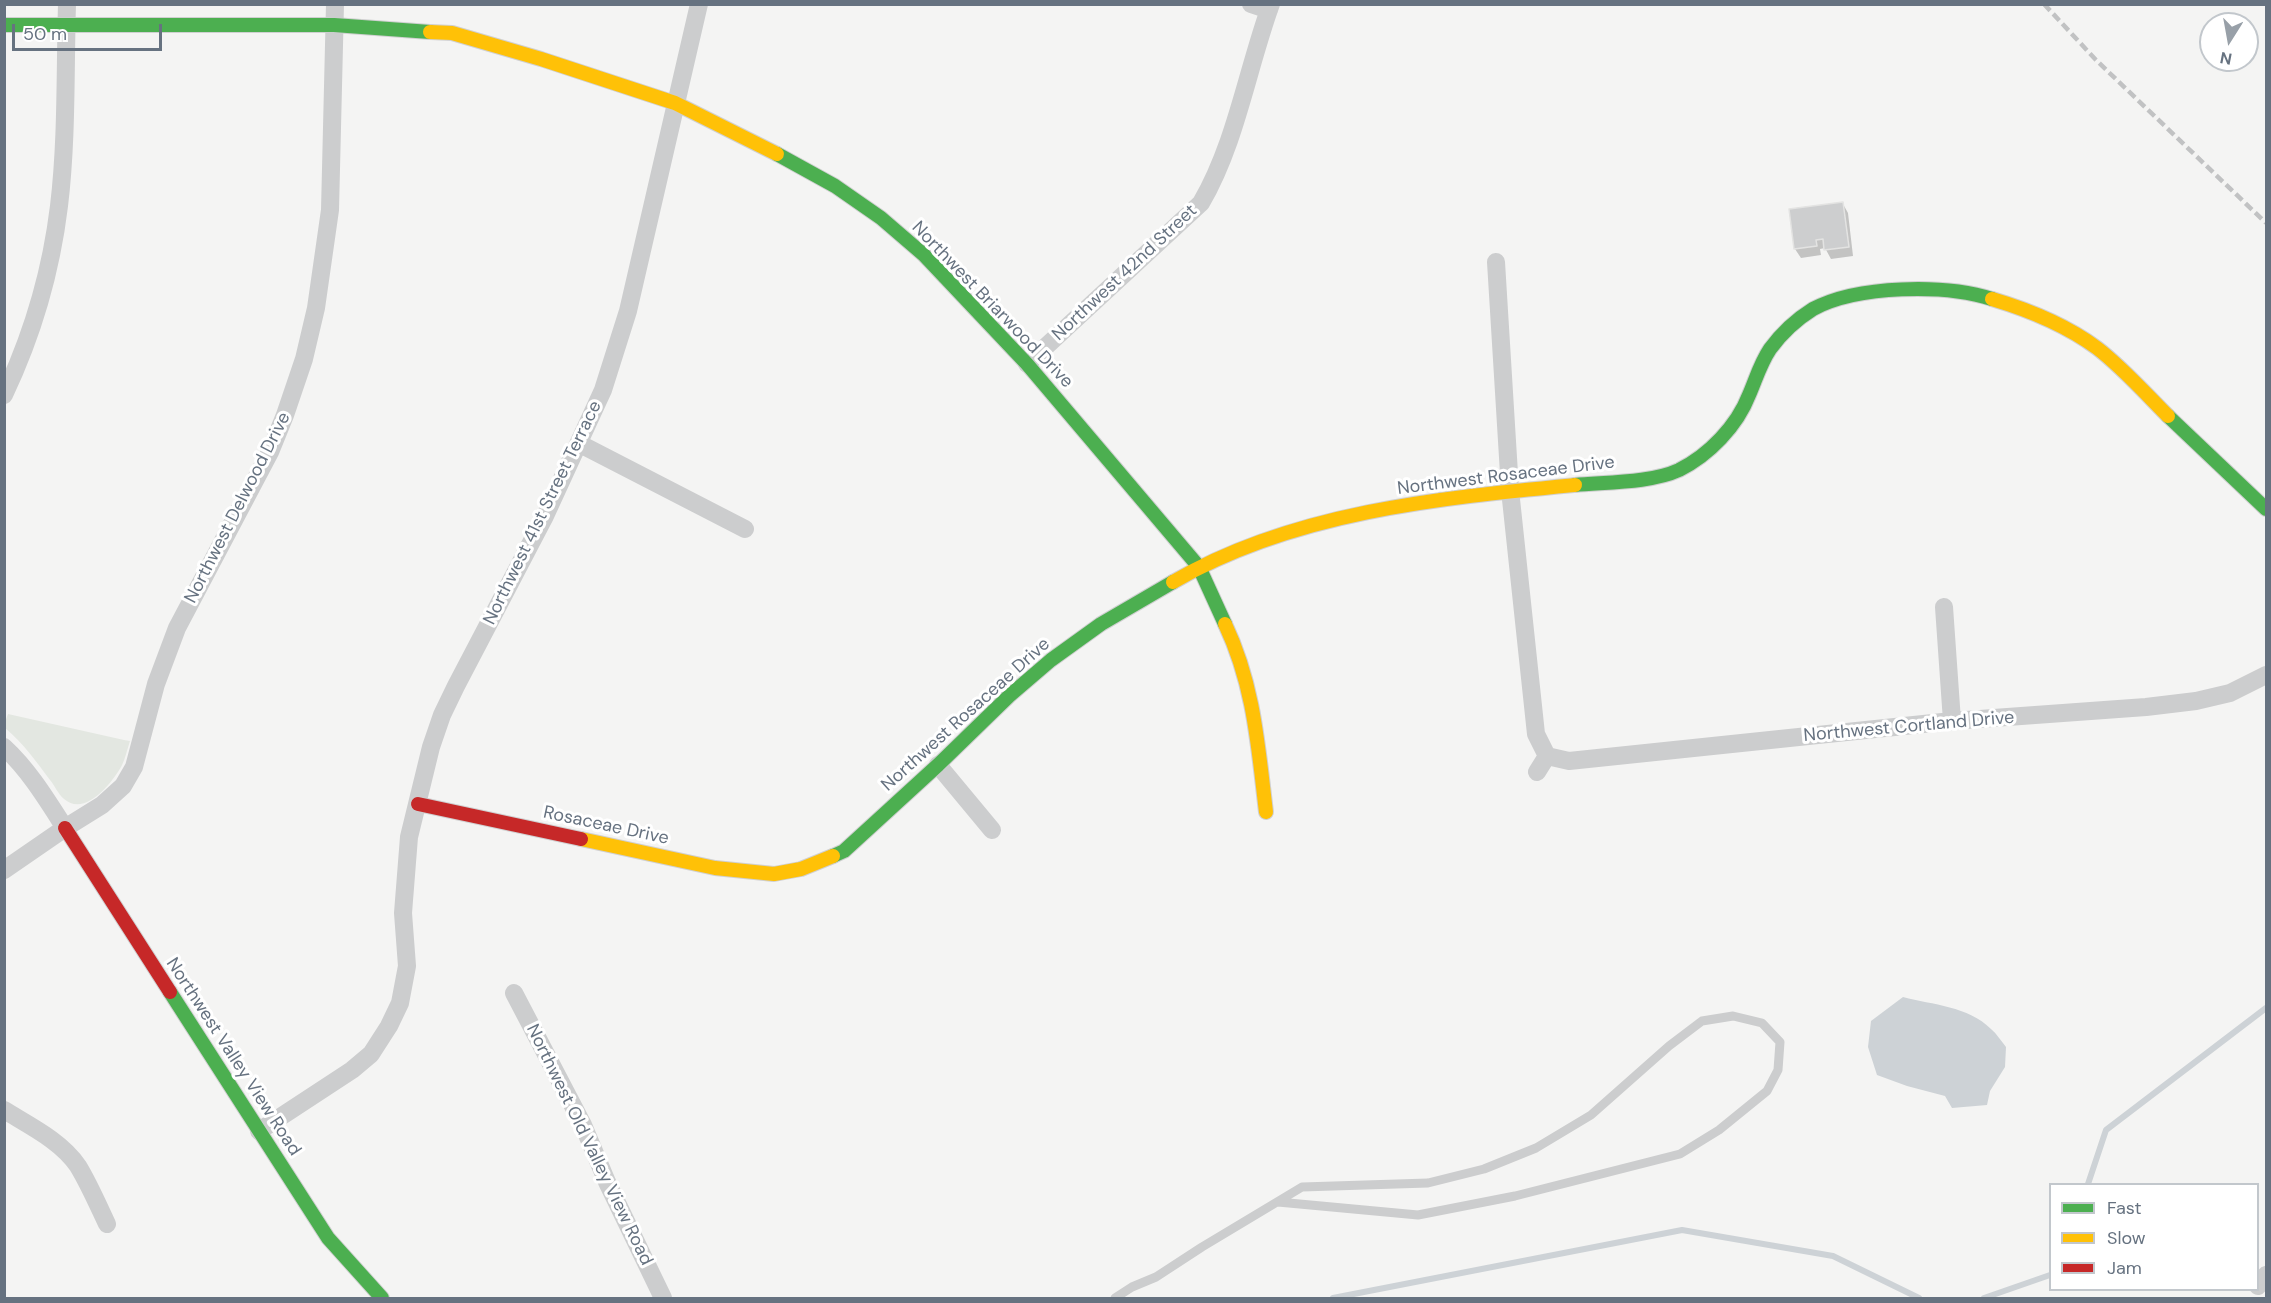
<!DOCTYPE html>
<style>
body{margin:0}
#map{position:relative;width:2271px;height:1303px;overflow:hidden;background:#f4f4f3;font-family:"DM Sans",sans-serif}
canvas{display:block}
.frame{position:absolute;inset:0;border:6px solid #667280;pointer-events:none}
.legend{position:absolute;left:2049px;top:1183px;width:210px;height:108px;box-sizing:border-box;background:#fff;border:2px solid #c2c7cc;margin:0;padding:8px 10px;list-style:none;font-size:18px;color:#667280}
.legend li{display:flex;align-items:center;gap:12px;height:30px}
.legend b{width:30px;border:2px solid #c2c7cc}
.north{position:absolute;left:2199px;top:12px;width:60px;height:60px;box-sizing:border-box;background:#fff;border:2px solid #c2c7cc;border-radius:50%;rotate:191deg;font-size:16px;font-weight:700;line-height:24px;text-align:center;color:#667280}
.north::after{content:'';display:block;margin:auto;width:21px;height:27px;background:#98a0a8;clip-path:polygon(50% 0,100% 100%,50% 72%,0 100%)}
.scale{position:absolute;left:12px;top:24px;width:150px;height:27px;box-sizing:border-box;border:3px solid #667280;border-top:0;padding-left:8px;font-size:18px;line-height:21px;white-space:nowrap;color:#667280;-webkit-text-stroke:4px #fff;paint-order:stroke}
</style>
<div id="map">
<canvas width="2271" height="1303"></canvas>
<div class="frame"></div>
<ul class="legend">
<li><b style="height:8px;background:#4caf50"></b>Fast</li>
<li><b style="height:8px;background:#ffc107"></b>Slow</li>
<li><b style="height:8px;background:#c62828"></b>Jam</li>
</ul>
<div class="north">N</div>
<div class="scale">50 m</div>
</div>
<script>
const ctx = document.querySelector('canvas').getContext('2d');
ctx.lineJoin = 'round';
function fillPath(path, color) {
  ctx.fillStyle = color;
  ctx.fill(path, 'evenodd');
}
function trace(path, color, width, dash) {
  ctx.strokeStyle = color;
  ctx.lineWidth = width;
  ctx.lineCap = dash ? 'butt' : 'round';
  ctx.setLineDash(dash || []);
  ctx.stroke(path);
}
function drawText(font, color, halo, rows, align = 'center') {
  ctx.font = font + ' "DM Sans",sans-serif';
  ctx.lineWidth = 6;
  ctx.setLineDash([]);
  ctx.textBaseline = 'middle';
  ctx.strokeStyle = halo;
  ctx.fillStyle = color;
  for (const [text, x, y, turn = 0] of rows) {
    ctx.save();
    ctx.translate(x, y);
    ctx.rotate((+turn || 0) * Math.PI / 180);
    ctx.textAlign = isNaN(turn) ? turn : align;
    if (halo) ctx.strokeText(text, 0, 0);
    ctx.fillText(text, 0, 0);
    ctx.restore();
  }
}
fillPath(new Path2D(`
 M8,714L124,740L130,741C127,750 125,760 121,767C111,784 85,817 64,799C58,794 55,786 50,780C36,761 23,743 5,728V722Z`), '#e3e7e1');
fillPath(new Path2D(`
 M1903,997C1933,1005 1968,1006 1991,1029C1997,1034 2001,1041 2006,1047L2005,1067L1990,1091L1987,1105L1952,1108L1945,1096L1907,1086L1877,1075L1868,1047L1871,1021Z`), '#cdd2d6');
fillPath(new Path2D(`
 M1843,204L1848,213L1853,256L1831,259L1825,248L1820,249L1821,255L1801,258L1795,249Z`), '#0003');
trace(new Path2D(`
 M2088,1184L2106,1130L2266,1008
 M1333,1298L1682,1230L1833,1256L1919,1298
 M1984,1298L2050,1275`), '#cdd2d6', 6);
const building = new Path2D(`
 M1843,202L1849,247L1824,250L1823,239L1816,240L1817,246L1794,249L1789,209Z`);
fillPath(building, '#cdcecf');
trace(building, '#e3e3e2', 1.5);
const fast = new Path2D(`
 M4,25H334L430,32
 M777,154L835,186L881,218L924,255L1027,364L1199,567L1225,624
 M2168,416L2266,509
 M1575,485C1606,482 1651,483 1679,470C1709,455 1737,426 1749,395C1756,379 1760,364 1770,349C1781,334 1797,319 1813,309C1858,285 1945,284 1992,299
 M833,856L844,851L938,765L1009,696L1051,660L1101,624L1173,582
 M170,992L328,1238L382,1298`);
const slow = new Path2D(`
 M430,32L452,33L541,59L675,103L777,154
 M1992,299C2029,310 2066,325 2097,348C2122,367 2146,394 2168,416
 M1173,582C1293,512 1440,498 1575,485
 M1225,624C1254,685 1258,746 1266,812
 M581,839L715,868L774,874L801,869L833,856`);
const jam = new Path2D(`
 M418,804L581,839
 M65,828L170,992`);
trace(fast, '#d0d0d1', 16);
trace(slow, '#d0d0d1', 16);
trace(jam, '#d0d0d1', 16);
trace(new Path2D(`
 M1115,1298L1132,1287L1156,1277L1202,1247L1302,1187L1428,1183L1484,1169L1536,1148L1591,1115L1669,1046L1702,1021L1733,1016L1762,1023L1780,1042L1778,1070L1767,1091L1719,1130L1680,1154L1515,1196L1418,1215L1278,1202`), '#cccdce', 9);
trace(new Path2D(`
 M1251,4L1269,10
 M1496,262L1510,490L1536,734L1547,756
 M1027,364L1201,203C1236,143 1247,70 1271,4
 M4,395C32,336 51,272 59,206C67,140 65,71 67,4
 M580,444L745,529
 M1944,607L1952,721
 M4,747C29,770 47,800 65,828
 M938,765L992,830
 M1537,772L1547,756L1569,761L1952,721L2146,707L2196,701L2230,693L2266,675
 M4,870L65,828L102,805L123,786L134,767L156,684L177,628L270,452L285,415L304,359L316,308L330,210L335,4
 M514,993L583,1125L607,1182L663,1298
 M4,1110C30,1126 61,1141 78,1166C89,1184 98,1205 107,1224
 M259,1131L352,1070L371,1054L389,1026L400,1003L407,966L403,913L409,837L431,747L442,715L456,686L545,516L603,390L628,311L699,4
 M2258,1286L2266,1275`), '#cccdce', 18);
trace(fast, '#4caf50', 14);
trace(slow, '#ffc107', 14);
trace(jam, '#c62828', 14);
trace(new Path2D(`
 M2044,4L2096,60L2266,223`), '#c1c2c3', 4.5, [9, 4.5]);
drawText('18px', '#667280', '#fff', [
 ["Northwest 42nd Street",1125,273,-43],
 ["Northwest Briarwood Drive",992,305,46],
 ["Northwest Rosaceae Drive",1506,476,-7],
 ["Northwest Delwood Drive",238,508,-63],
 ["Northwest 41st Street Terrace",543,513,-64],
 ["Northwest Rosaceae Drive",966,715,-42],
 ["Northwest Cortland Drive",1909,727,-5],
 ["Rosaceae Drive",606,826,12],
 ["Northwest Valley View Road",233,1057,57],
 ["Northwest Old Valley View Road",589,1145,64]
]);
</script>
